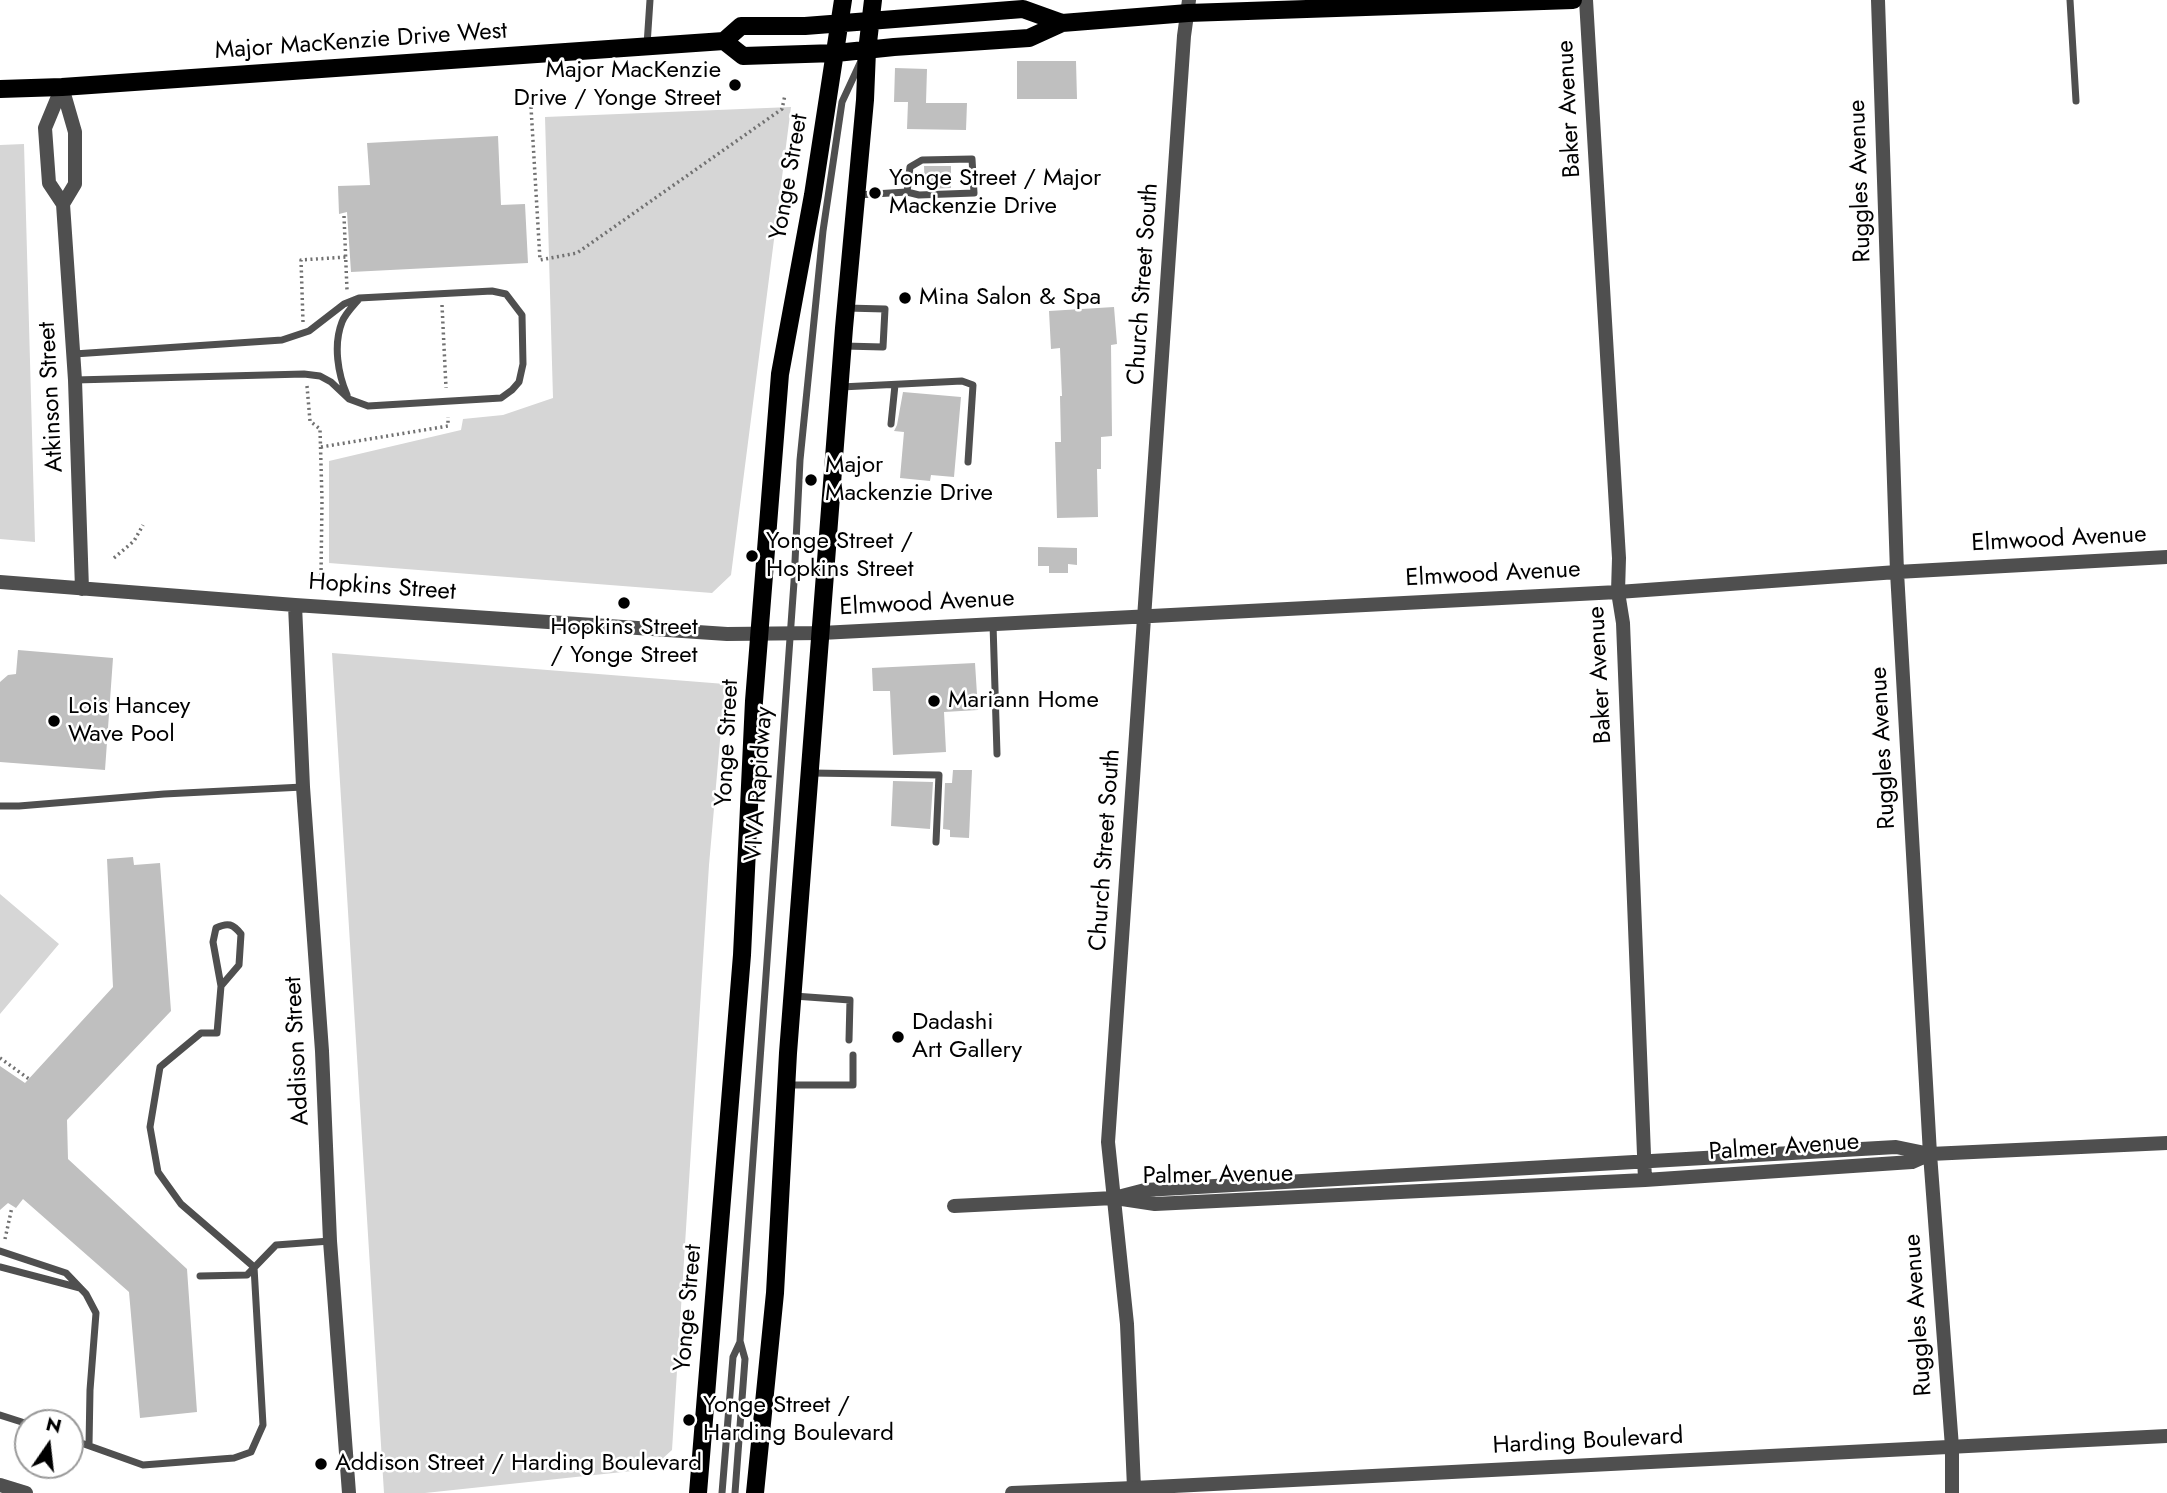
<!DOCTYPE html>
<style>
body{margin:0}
#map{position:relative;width:2167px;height:1493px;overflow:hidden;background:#fff;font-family:Jost,sans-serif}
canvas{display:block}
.north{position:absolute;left:14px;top:1409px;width:70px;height:70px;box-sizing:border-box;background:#fff;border:2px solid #999;border-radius:50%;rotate:14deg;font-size:19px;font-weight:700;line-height:28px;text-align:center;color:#000}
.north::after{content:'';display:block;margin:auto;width:24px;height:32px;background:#000;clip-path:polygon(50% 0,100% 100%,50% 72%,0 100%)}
</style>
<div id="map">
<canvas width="2167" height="1493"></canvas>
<div class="north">N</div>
</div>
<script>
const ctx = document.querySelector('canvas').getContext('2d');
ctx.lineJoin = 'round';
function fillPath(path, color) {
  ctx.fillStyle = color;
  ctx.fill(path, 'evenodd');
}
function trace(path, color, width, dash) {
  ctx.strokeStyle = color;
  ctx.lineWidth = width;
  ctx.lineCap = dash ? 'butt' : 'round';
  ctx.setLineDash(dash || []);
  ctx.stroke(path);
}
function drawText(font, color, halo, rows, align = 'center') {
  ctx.font = font + ' Jost,sans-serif';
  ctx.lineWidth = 5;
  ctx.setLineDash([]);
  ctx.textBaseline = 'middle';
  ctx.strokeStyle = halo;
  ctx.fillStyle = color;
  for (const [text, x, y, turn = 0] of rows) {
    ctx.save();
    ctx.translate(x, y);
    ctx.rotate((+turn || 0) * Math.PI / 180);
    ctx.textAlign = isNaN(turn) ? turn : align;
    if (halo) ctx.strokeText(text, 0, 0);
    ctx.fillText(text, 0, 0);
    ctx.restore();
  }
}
fillPath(new Path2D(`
 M791,107L731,575L712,593L329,563V461L461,430L463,419L503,415L553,398L545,117Z
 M24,144L35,542L0,539V145Z
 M332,653L725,684L709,865L672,1450L651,1469L425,1493H384Z
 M0,894L59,944L0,1014Z`), '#d6d6d6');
fillPath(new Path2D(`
 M1017,61H1076L1077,99H1017Z
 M895,68L927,69L926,103H967L966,130L907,129L908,102H894Z
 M498,136L501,205L525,204L528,263L351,272L347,212L339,214L338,186L370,185L367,143Z
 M924,166H951V188L925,189Z
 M1114,307L1117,344L1111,345L1112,436L1101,437V469H1097L1098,517L1057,518L1055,442H1061L1060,396H1062L1060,348L1051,349L1049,311Z
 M903,392L961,397L954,477L931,475L930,481L900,478L904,432L894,431L897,425Z
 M1038,547L1077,548V565L1068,564V573H1049V566H1038Z
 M18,650L113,658L105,770L0,762V682L8,675L16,674Z
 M975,663L978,710L944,712L946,752L893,755L890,691H873L872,668Z
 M953,770H972L969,838L950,837V830L943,829L945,783H952Z
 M893,781L933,782L930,829L891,826Z
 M133,857L134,865L160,863L171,1011L67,1120L68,1159L187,1269L197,1412L140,1418L129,1292L23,1199L16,1208L8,1203L0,1210V1066L25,1083L113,987L107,859Z`), '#bfbfbf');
trace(new Path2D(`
 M531,107L540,260L577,253L782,109L785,95
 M344,216L347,290
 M442,305L446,388
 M303,322L301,260L346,257
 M307,386L310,421L320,429L322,500L321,575
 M321,447L448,426V417
 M114,558L134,541L143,525
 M0,1058L29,1079
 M5,1239L12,1207`), '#717171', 3.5, [2, 3.5]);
trace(new Path2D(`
 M2070,0L2076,101
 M647,45L650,0
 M857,195L907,192L910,167L922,160L972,159L974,193L919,195L907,192
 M844,346L883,347L885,309L846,308
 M74,354L282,340L309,331L344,304L359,298L492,291L506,294L522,315L523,364L519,382L512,390L501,398L368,406L349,399L331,382L320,376L304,374L75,380
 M841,387L962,381L973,385L968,462
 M347,395C338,374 333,345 342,322C345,314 353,306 359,299
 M891,424L895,385
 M993,624L997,754
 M811,773L939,775L936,842
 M0,806H19L164,794L303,787
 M794,996L850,1000L849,1040
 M787,1085H853V1055
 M0,1251L66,1273L86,1294L96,1313L90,1390L89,1445
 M0,1267L80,1288
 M200,1276L247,1275L276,1245L330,1241
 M0,1415L28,1424
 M70,1439L143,1465L234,1458L251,1452L263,1425L254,1267L181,1204L158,1172L150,1127L160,1067L201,1033H217L221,986L239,965L241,934C233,924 228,922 216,928L213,942L221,986
 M722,1493L733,1357L740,1342
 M735,1493L745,1359L740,1341L794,582L800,460L823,231L842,102L861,61`), '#4f4f4f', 7);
trace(new Path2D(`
 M1189,0L1184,36L1108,1142L1127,1324L1134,1488L2167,1436
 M1586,0L1619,558L1618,592L1623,623L1645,1180
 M1878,0L1897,572L1930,1154L1952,1447V1493
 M62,87L45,128L49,183L63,204L75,380L82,589
 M62,87L75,132V184L63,204
 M0,582L295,605L727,634L821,633L1618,592L1897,572L2167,557
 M295,605L303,787L322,1051L330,1241L349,1493
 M1122,1199L1155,1204L1645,1180L1912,1162L1930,1154
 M954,1206L1114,1198L1145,1190L1896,1147L1930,1154L2167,1143`), '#4f4f4f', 14);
trace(new Path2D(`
 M0,1485L26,1493
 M1012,1493L1134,1488V1493`), '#4f4f4f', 14);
trace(new Path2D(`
 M724,41L743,56L836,53L894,47L1029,38L1062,23L1188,13L1573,0
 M0,89L62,87L724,41L741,26H805L1023,9L1062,23
 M698,1493L742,955L754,701L780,374L813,195L843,0
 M755,1493L775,1293L788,1053L844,328L865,100L867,51L873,0`), '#000', 18);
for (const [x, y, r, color] of [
 [735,85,7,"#000"],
 [875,193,7,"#000"],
 [905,298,7,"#000"],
 [811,480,7,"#000"],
 [752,556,7,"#000"],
 [624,603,7,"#000"],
 [934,701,7,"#000"],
 [54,721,7,"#000"],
 [898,1037,7,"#000"],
 [689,1420,7,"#000"],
 [321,1464,7,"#000"]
]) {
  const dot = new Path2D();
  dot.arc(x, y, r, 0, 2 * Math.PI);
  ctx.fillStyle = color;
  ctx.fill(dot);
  trace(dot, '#fff', 2.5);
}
drawText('24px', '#000', '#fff', [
 ["Major MacKenzie Drive West",361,42,-4],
 ["Baker Avenue",1570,109,-93],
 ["Yonge Street",790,177,-80],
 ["Ruggles Avenue",1861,181,-92],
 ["Church Street South",1144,284,-86],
 ["Atkinson Street",52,397,-93],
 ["Elmwood Avenue",2059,540,-3],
 ["Elmwood Avenue",1493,575,-3],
 ["Hopkins Street",382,588,4],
 ["Elmwood Avenue",927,604,-3],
 ["Baker Avenue",1601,675,-93],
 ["Yonge Street",728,743,-87],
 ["Ruggles Avenue",1884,748,-93],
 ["VIVA Rapidway",760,784,-86],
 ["Church Street South",1106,850,-86],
 ["Addison Street",298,1051,-93],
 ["Palmer Avenue",1784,1148,-4],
 ["Palmer Avenue",1218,1176,-1],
 ["Yonge Street",689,1308,-85],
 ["Ruggles Avenue",1919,1315,-94],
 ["Harding Boulevard",1588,1442,-3]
]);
drawText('24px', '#000', '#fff', [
 ["Major MacKenzie",721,71,"right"],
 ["Drive / Yonge Street",721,99,"right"],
 ["Yonge Street / Major",889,179],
 ["Mackenzie Drive",889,207],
 ["Mina Salon & Spa",919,298],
 ["Major",825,466],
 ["Mackenzie Drive",825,494],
 ["Yonge Street /",766,542],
 ["Hopkins Street",766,570],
 ["Hopkins Street",624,628,"center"],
 ["/ Yonge Street",624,656,"center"],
 ["Mariann Home",948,701],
 ["Lois Hancey",68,707],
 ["Wave Pool",68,735],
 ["Dadashi",912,1023],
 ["Art Gallery",912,1051],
 ["Yonge Street /",703,1406],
 ["Harding Boulevard",703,1434],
 ["Addison Street / Harding Boulevard",335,1464]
], 'left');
</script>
